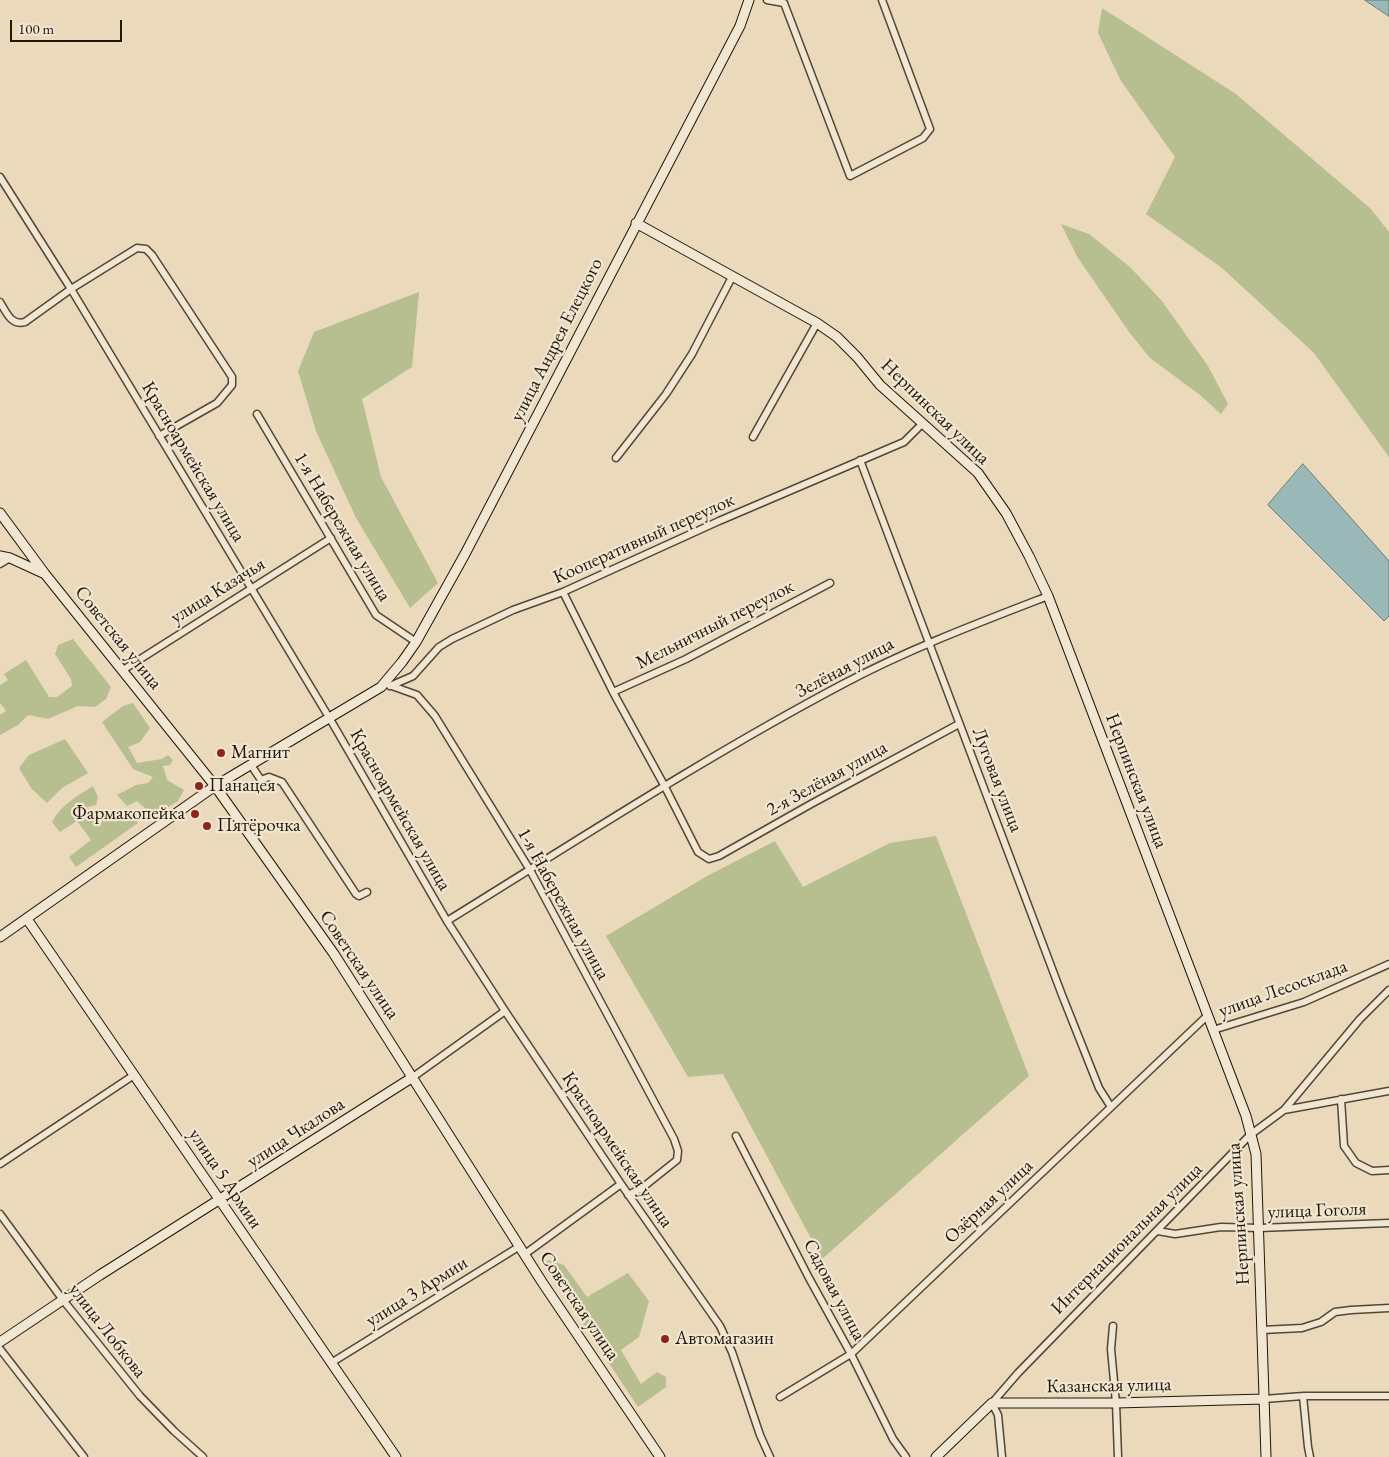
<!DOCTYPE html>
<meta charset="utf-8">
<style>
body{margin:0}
#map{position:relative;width:1389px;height:1457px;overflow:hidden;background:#ead9ba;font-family:"EB Garamond",serif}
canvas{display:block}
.scale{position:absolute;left:10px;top:20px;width:112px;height:22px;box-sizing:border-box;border:2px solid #22150a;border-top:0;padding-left:6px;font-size:15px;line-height:18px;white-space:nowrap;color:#22150a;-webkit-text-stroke:4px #f1e6d2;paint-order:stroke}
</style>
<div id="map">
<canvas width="1389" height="1457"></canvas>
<div class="scale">100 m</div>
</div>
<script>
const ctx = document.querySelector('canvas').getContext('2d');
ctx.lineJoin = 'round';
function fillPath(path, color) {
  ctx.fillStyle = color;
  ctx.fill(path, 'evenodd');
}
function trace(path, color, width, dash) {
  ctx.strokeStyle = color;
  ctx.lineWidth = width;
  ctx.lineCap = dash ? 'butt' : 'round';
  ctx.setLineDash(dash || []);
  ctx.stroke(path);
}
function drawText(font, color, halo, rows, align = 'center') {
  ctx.font = font + ' "EB Garamond",serif';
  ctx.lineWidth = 4.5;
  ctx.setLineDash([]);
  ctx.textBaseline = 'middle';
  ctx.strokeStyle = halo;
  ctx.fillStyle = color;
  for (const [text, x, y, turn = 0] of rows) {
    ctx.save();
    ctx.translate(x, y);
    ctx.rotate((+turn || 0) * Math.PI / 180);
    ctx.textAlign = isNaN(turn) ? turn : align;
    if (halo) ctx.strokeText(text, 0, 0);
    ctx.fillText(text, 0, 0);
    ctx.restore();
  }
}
fillPath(new Path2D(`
 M1102,8L1236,94L1371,209L1389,232V457L1314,353L1222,268L1146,214L1175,157L1121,81L1098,33Z
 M1061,224L1089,234L1130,267L1162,301L1208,366L1228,404L1221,414L1200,395L1150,358L1129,332L1078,258Z
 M419,292L412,367L362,399L381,477L438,583L410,608L356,518L316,431L298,371L314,332Z
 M73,639L111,687L106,699L95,707L78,706L48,719L28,715L18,725L0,735V715L6,711L0,703V685L8,680L4,674L26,660L49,697H57L72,686L71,679L55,654L58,645Z
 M133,703L150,728L140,742L128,747L137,763L162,759L168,755L173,760L170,765L163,766L167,780L184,790L178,801L154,816L137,801L127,806L117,795L136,785L148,783L153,777L133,769L102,722L123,706Z
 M65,739L88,773L62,788L47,803L31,788L19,768L29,755Z
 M93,786L98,797L96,805L87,807L100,823L119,809L136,815L138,823L76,867L69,857L91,840L77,821L60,832L52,822C61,805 77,796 93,786Z
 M936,836L1029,1076L822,1259L723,1074L688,1077L606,936L707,876L775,841L803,887L890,843Z
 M548,1260L564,1265L587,1297L628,1273L649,1301L639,1337L621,1350L641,1384L657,1372L666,1377V1387L638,1407L544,1265Z`), '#b7bf90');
const water = new Path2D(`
 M1365,0H1389V16Z
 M1303,464L1389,561V616L1384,621L1268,505Z`);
fillPath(water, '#9ab8b8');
trace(water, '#6a7772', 1);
const street = new Path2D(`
 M767,0L784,3L850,176L923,138L930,129L882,0
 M0,177L71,289L330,719L447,921L505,1011L621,1184L720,1326L732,1352L760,1435L770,1457
 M0,302C6,312 11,326 25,322L71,289L137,248L146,249L152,255L232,377V385L217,403L159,436
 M257,414L376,615L416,642
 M753,437L817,323
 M616,458L666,394L692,354L732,277
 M860,460L1062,995L1099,1088L1111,1107
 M0,564L10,558
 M563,592L613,692L664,785L698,852L709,859L719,856L811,804L959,724
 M123,670L331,538
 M390,686L413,676L439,647L452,639L513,610L563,592L719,521L904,442L923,423
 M392,686L417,695L435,716L530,870L674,1139L678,1151L677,1160L642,1188L628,1195
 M613,692L686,659L830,583
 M251,765L261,780L269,777L282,782L356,894L359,896L367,892
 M447,921C578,840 707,756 843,684C909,649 978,623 1048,596
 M1213,1030L1304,1002L1389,964
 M413,1077L505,1011
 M1341,1099L1344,1146L1356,1163L1372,1171L1389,1170
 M1284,1110L1389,1091
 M736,1136L809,1278L851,1354L893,1439L906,1457
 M0,1164L134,1075
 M0,1214L63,1300L140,1396L174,1431L203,1457
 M1158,1231L1175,1234L1221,1227L1259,1228L1389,1223
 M525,1254L621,1184
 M1113,1326L1111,1349L1116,1403L1118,1457
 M1262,1330L1302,1328L1321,1322L1335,1312L1351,1310L1389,1308
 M0,1349L84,1457
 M331,1363L520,1246
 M1303,1396L1308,1447L1310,1457
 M780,1397L851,1354L1208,1015
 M1264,1399L1303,1396H1389
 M1002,1457L998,1415L992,1403L1018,1373L1250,1135L1284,1110L1360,1019L1389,990`);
const secondary = new Path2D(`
 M636,223L817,323L837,337L857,357L880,385L978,473L1006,513L1029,556L1048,596L1246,1116L1256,1154L1266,1457
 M0,513L45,574L215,786L334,954L542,1282L660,1457
 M0,556L10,558L45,574
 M27,919L396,1457
 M0,937L215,786L381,687L402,662L416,642L465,554L740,26L749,0
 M0,1342L100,1275L413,1077
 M936,1457L992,1403H1116L1264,1399`);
trace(street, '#544636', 9);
trace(secondary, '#22150a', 11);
trace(street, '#f1e6d2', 6);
trace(secondary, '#f1e6d2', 9);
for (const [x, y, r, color] of [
 [221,753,5,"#8f2418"],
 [199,786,5,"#8f2418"],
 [195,814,5,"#8f2418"],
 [207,826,5,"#8f2418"],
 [665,1339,5,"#8f2418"]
]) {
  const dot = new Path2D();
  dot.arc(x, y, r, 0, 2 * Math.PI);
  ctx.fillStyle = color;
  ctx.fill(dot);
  trace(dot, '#f1e6d2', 2);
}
drawText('19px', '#22150a', '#f1e6d2', [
 ["улица Андрея Елецкого",557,340,-63],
 ["Нерпинская улица",935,412,44],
 ["Красноармейская улица",193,462,59],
 ["1-я Набережная улица",342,527,59],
 ["Кооперативный переулок",644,539,-24],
 ["улица Казачья",218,591,-32],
 ["Мельничный переулок",715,625,-27],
 ["Советская улица",118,638,51],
 ["Зелёная улица",845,668,-28],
 ["2-я Зелёная улица",827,779,-29],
 ["Луговая улица",997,780,69],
 ["Нерпинская улица",1136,781,69],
 ["Красноармейская улица",400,810,60],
 ["1-я Набережная улица",563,904,61],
 ["Советская улица",359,965,56],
 ["улица Лесосклада",1283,989,-20],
 ["улица Чкалова",296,1133,-33],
 ["Красноармейская улица",617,1150,56],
 ["улица 5 Армии",225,1179,56],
 ["Озёрная улица",989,1202,-43],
 ["улица Гоголя",1317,1211,-2],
 ["Нерпинская улица",1239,1214,-94],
 ["Интернациональная улица",1127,1239,-45],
 ["Садовая улица",834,1290,62],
 ["улица 3 Армии",417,1292,-32],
 ["Советская улица",579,1306,56],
 ["улица Лобкова",107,1331,52],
 ["Казанская улица",1109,1386,-1]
]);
drawText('19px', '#22150a', '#f1e6d2', [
 ["Магнит",231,753],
 ["Панацея",209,786],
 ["Фармакопейка",185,814,"right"],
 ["Пятёрочка",217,826],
 ["Автомагазин",675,1339]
], 'left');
</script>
